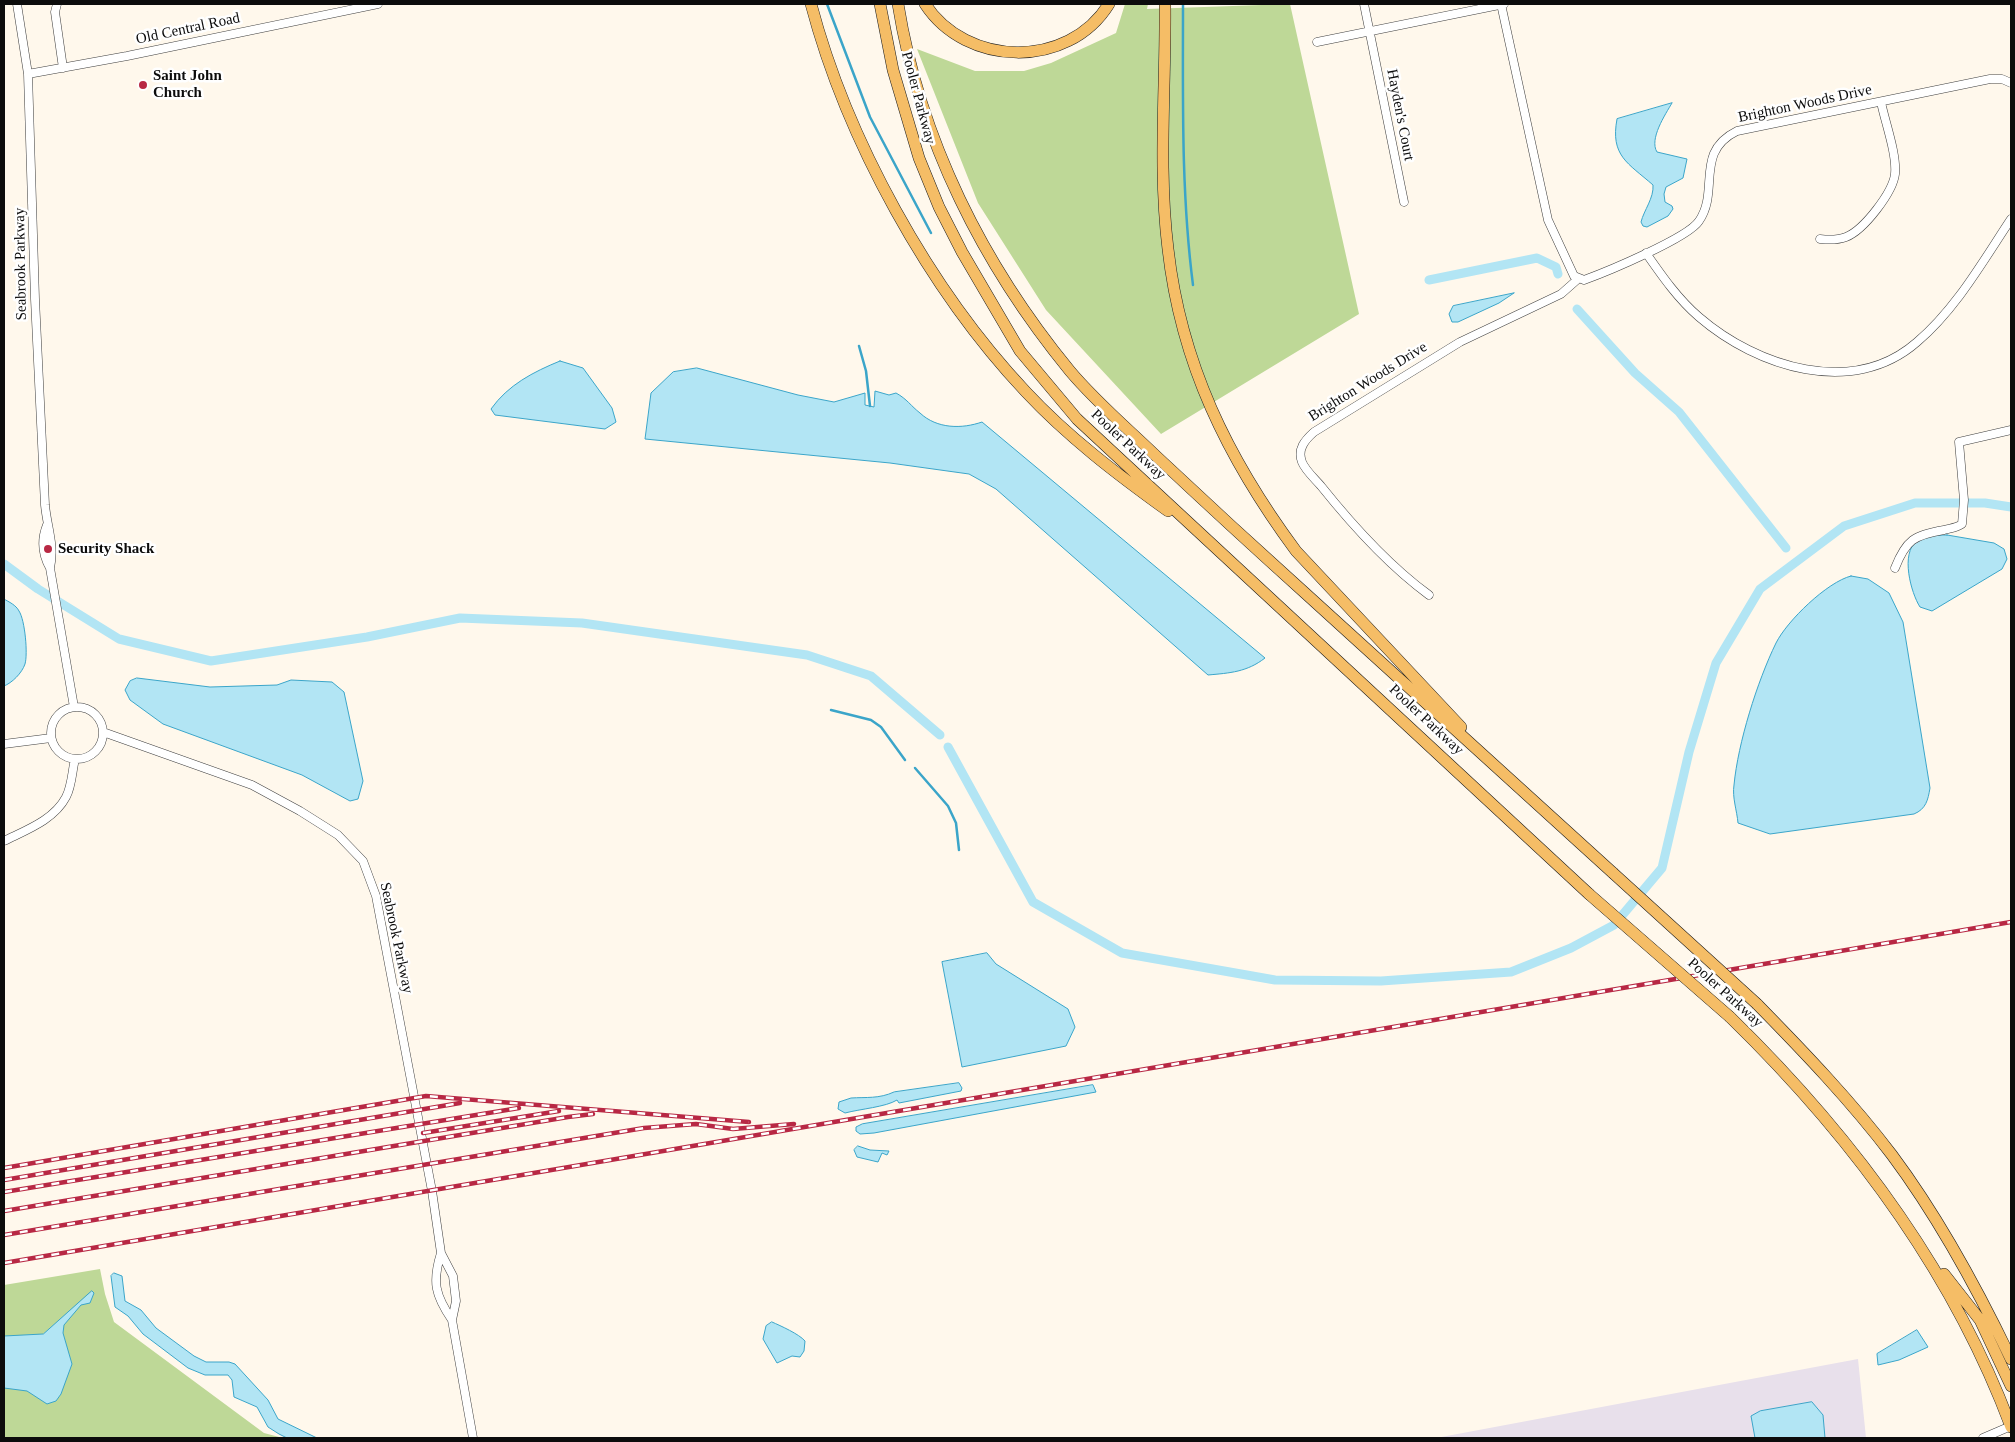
<!DOCTYPE html>
<style>
body{margin:0}
#map{position:relative;width:2015px;height:1442px;overflow:hidden;background:#fff8ec;font-family:Georgia,serif}
canvas{display:block}
.frame{position:absolute;inset:0;border:5px solid #0c0c0c;pointer-events:none}
</style>
<div id="map">
<canvas width="2015" height="1442"></canvas>
<div class="frame"></div>
</div>
<script>
const ctx = document.querySelector('canvas').getContext('2d');
ctx.lineJoin = 'round';
function fillPath(path, color) {
  ctx.fillStyle = color;
  ctx.fill(path, 'evenodd');
}
function trace(path, color, width, dash) {
  ctx.strokeStyle = color;
  ctx.lineWidth = width;
  ctx.lineCap = dash ? 'butt' : 'round';
  ctx.setLineDash(dash || []);
  ctx.stroke(path);
}
function drawText(font, color, halo, rows, align = 'center') {
  ctx.font = font + ' Georgia,serif';
  ctx.lineWidth = 5;
  ctx.setLineDash([]);
  ctx.textBaseline = 'middle';
  ctx.strokeStyle = halo;
  ctx.fillStyle = color;
  for (const [text, x, y, turn = 0] of rows) {
    ctx.save();
    ctx.translate(x, y);
    ctx.rotate((+turn || 0) * Math.PI / 180);
    ctx.textAlign = isNaN(turn) ? turn : align;
    if (halo) ctx.strokeText(text, 0, 0);
    ctx.fillText(text, 0, 0);
    ctx.restore();
  }
}
fillPath(new Path2D(`
 M1858,1359L1866,1438H1436Z`), '#e8e0eb');
fillPath(new Path2D(`
 M1125,4H1148L1147,9L1290,4L1359,314L1161,434L1046,310L978,203L917,49L975,71H1024L1051,63L1116,33Z
 M100,1269L105,1294L114,1322L264,1433L283,1438H4V1285Z`), '#bed897');
const water = new Path2D(`
 M1672,103C1665,115 1649,139 1657,152L1687,159L1683,178L1666,187L1664,194L1665,202L1672,206L1673,209L1668,216L1647,227L1643,226L1641,222C1644,210 1654,198 1653,185C1628,163 1610,156 1617,119Z
 M1514,293L1499,303L1458,322H1452L1449,314L1453,306Z
 M560,361L583,368L612,408L616,422L605,429L495,415L491,409C508,385 533,372 560,361Z
 M697,368L798,395L834,402L865,393V405L874,407L875,391L889,395L896,393C907,399 911,406 920,413C937,429 962,429 982,422L1265,658C1247,672 1230,673 1208,675L996,489L969,474L890,463L645,439L651,393L673,372Z
 M1947,535L1994,543L2004,549L2007,559L2002,569L1932,611L1920,607C1911,593 1900,553 1917,541C1926,535 1936,535 1947,535Z
 M1851,576L1868,579L1889,593L1903,622L1930,788C1928,800 1926,809 1914,814L1770,834L1738,823C1737,811 1732,797 1734,785C1738,743 1757,682 1776,643C1787,621 1827,582 1851,576Z
 M4,599C9,602 16,605 19,611C25,620 28,654 25,664C22,673 12,683 4,686Z
 M137,678L210,687L277,685L291,680L332,682L344,692L363,781L358,799L350,801L302,775L163,724L130,700L125,690L130,681Z
 M987,953L996,964L1068,1009L1075,1027L1066,1046L962,1067L942,962Z
 M959,1083L962,1088L961,1091L899,1103L897,1100C886,1107 860,1109 845,1113L838,1109L839,1102C843,1101 847,1099 851,1098C866,1097 879,1099 894,1092Z
 M1093,1085L1096,1092L874,1133L860,1134L856,1131V1127L862,1124Z
 M858,1146L870,1150L889,1151L887,1155L882,1153L878,1162L857,1157L854,1150Z
 M114,1273L122,1276L125,1301L141,1310L156,1328L194,1356L206,1362H229L235,1364L268,1400L278,1419L317,1438H287L279,1434L268,1427L257,1407L234,1397L232,1380L228,1375H205L188,1368L143,1334L128,1316L115,1307L111,1276Z
 M92,1291L94,1293L90,1303L81,1305L64,1325L63,1333L72,1364L61,1394L56,1401L47,1404L27,1391L4,1388V1336L43,1334Z
 M772,1322C781,1326 799,1334 805,1341L804,1351L800,1357L792,1356L777,1363L763,1339L766,1326Z
 M1917,1330L1928,1347L1899,1360L1878,1365L1877,1354Z
 M1812,1402L1823,1415L1825,1438H1755L1751,1416L1760,1411Z`);
fillPath(water, '#b2e5f4');
trace(water, '#3ba5c9', 1);
trace(new Path2D(`
 M827,4L870,117L931,233
 M1183,4C1183,98 1181,192 1193,285
 M859,346L866,371L870,406
 M831,710L871,720L881,727L905,760
 M915,768L948,806L956,823L959,850`), '#3ba5c9', 2.5);
trace(new Path2D(`
 M1429,280L1537,258L1556,267L1558,274
 M1577,309L1635,373L1679,412L1786,548
 M4,564L38,589L119,639L211,661L367,637L460,618L582,623L807,655L871,676L940,735
 M948,747L1033,902L1122,953L1275,980L1381,981L1511,972L1571,948L1614,925L1662,868L1689,752L1716,663L1760,589L1844,526L1915,503H1985L2011,507`), '#b2e5f4', 9);
const street = new Path2D(`
 M17,4L28,74L35,299L45,505C47,527 55,545 50,568L74,707
 M57,4L55,12L63,68
 M1364,4L1404,202
 M1501,4L1548,220L1574,276L1584,280C1606,272 1688,238 1699,221C1720,191 1694,152 1737,131L1990,79H2002L2011,83
 M1317,42L1504,4
 M28,74L127,56L378,4
 M1820,239C1829,240 1838,240 1846,237C1864,230 1893,192 1895,174C1897,154 1885,122 1881,102
 M1646,253C1662,276 1678,299 1699,317C1757,367 1853,398 1917,342C1956,309 1983,261 2011,219
 M47,525C41,540 42,554 50,568
 M1895,568C1906,540 1914,535 1944,530C1951,528 1956,528 1962,524L1964,500L1959,442L2011,430
 M1429,595C1388,565 1353,526 1321,486C1315,479 1305,470 1302,462C1297,449 1305,440 1314,432L1460,342L1561,294L1578,279
 M51 733a26 26 0 1 1 52 0a26 26 0 1 1-52 0Z
 M103,732L252,785L300,811L338,835L363,861L376,896L432,1191L441,1253L453,1276L456,1301L452,1320L473,1438
 M4,744L51,738
 M4,841C26,830 54,820 66,797C72,786 72,771 75,759
 M441,1253C432,1282 435,1295 452,1320
 M1983,1438L2011,1426`);
const primary = new Path2D(`
 M811,4C847,140 929,289 1026,392C1068,437 1118,475 1168,511
 M880,4L893,70L919,158L939,207L962,252L1020,351L1077,419L1120,459L1589,894
 M898,4C920,140 983,265 1070,371C1096,402 1127,428 1156,456C1205,502 1255,548 1305,593C1407,687 1510,780 1613,873
 M925,4C966,67 1068,70 1109,4
 M1165,4C1166,85 1158,168 1168,249C1181,364 1228,459 1296,551L1461,727
 M1757,1004C1804,1052 1851,1101 1892,1155C1939,1218 1977,1288 2011,1359
 M1730,1017C1850,1134 1952,1269 2011,1427
 M1944,1274L1980,1320L2011,1386`);
trace(street, '#3f3f3f', 9);
trace(primary, '#1d1d1d', 12);
trace(street, '#fff', 8);
trace(primary, '#f5bd66', 11);
const rail = new Path2D(`
 M423,1133L559,1111
 M4,1168L426,1096L749,1122
 M4,1180L460,1103
 M4,1192L519,1108
 M4,1211L568,1117L593,1114
 M4,1235L644,1128L696,1124L733,1129L794,1124
 M4,1263L2011,922`);
trace(rail, '#b82844', 4.5);
trace(rail, '#fff', 2.5, [8]);
const primaryBridge = new Path2D(`
 M1613,873L1757,1004
 M1589,894L1730,1017`);
trace(primaryBridge, '#1d1d1d', 12, []);
trace(primaryBridge, '#f5bd66', 11);
for (const [x, y, r, color] of [
 [143,85,5,"#b82844"],
 [48,549,5,"#b82844"]
]) {
  const dot = new Path2D();
  dot.arc(x, y, r, 0, 2 * Math.PI);
  ctx.fillStyle = color;
  ctx.fill(dot);
  trace(dot, '#fff', 2);
}
drawText('15px', '#0c0c0c', '#fff', [
 ["Old Central Road",188,29,-12],
 ["Pooler Parkway",918,98,75],
 ["Brighton Woods Drive",1805,104,-12],
 ["Hayden's Court",1400,115,79],
 ["Seabrook Parkway",21,264,-91],
 ["Brighton Woods Drive",1368,382,-32],
 ["Pooler Parkway",1128,445,43],
 ["Pooler Parkway",1426,720,43],
 ["Seabrook Parkway",396,938,78],
 ["Pooler Parkway",1725,993,42]
]);
drawText('bold 15px', '#0c0c0c', '#fff', [
 ["Saint John",153,76],
 ["Church",153,93],
 ["Security Shack",58,549]
], 'left');
</script>
